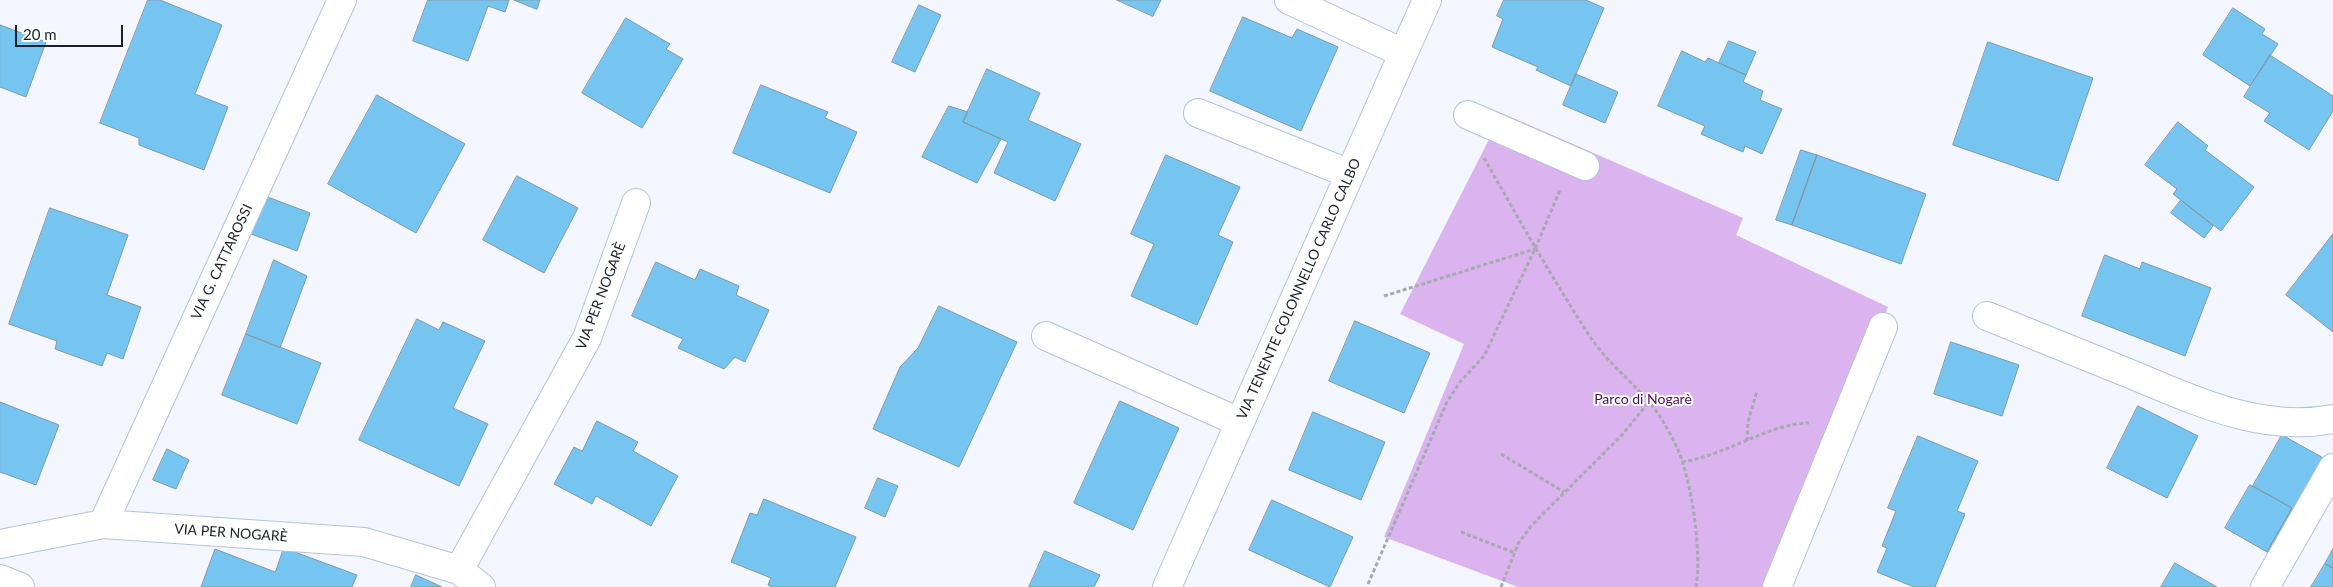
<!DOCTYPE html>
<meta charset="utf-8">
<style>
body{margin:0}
#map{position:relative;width:2333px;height:587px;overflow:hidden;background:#f3f6fc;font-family:Lato,sans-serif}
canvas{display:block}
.scale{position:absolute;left:15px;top:25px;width:108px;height:22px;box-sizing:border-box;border:2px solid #1a1f29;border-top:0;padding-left:6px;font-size:15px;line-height:18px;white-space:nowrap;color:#1a1f29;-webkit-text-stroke:4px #fff;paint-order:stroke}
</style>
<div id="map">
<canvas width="2333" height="587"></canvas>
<div class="scale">20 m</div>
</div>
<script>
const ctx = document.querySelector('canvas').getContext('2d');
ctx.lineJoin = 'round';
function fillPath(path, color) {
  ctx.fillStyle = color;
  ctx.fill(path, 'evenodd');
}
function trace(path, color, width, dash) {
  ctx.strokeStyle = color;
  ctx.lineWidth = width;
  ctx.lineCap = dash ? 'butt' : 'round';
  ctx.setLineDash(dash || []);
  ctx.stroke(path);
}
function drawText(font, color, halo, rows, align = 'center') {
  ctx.font = font + ' Lato,sans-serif';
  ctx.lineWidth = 4;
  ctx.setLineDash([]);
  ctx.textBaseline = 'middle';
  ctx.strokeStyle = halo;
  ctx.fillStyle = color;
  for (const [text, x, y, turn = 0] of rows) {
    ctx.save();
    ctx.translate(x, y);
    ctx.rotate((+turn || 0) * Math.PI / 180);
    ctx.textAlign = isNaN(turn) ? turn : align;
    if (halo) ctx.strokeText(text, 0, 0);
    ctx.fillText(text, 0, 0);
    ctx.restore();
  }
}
fillPath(new Path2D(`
 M1497,111L1743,218L1736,235L1888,307L1778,587H1518L1384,537L1464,344L1400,314L1502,114Z`), '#dbb3ef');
const building = new Path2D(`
 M148,0H160L222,25L195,94L228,107L204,170L139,145V138L100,123Z
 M428,0H509L505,12L488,6L468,61L413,41Z
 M514,0H540L537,9Z
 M1117,0H1161L1153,16Z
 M1504,0H1586L1604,8L1571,86L1536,70L1538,67L1492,47L1503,19L1497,16Z
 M919,5L941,15L915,72L892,62Z
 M2233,8L2265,29L2262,34L2278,44L2250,86L2203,55Z
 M1243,17L1292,38L1297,29L1338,47L1301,131L1210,91Z
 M626,18L670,44L666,49L683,59L642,128L582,93Z
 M0,25L46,42L26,97L0,87Z
 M1729,41L1756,52L1746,75L1719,63Z
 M1988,42L2093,78L2058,181L1953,145Z
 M1682,51L1705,62L1708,58L1746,75L1743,82L1763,91L1760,100L1782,109L1762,154L1745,146L1743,152L1701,134L1705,126L1658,106Z
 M2270,55L2333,96V111L2309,150L2264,121L2270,113L2244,97Z
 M987,69L1040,93L1028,120L1081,144L1055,201L994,173L1008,142L963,122Z
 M1576,74L1618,92L1605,123L1563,105Z
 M761,85L828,112L825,118L857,132L830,193L733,153Z
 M377,95L465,144L416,233L328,184Z
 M949,106L968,112L963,122L1001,139L977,183L922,157Z
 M2178,122L2208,146L2205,150L2254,187L2221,231L2173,194L2177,189L2145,165Z
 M1801,150L1817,155L1792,225L1776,220Z
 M1166,155L1240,187L1218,235L1233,242L1197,325L1131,296L1154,244L1131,234Z
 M1817,155L1926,194L1901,264L1792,225Z
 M517,176L578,208L544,273L483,240Z
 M257,193L310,213L297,251L243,231Z
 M2181,200L2213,226L2204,238L2171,213Z
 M50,208L128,235L107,295L141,307L123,359L107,353L102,366L55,349L57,341L9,324Z
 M2333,234V332L2286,295Z
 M2105,255L2140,269L2142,262L2211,288L2185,356L2082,316Z
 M274,260L307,276L280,348L246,334Z
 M656,262L695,280L700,269L739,286L736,295L769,310L745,362L735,357L724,369L678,348L683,339L632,316Z
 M939,306L1017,342L959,467L873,429L900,367L918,348Z
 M417,319L439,330L443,322L485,341L453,408L488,424L459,486L359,440Z
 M1355,321L1430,353L1404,413L1329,381Z
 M246,334L321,363L297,424L222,395Z
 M1951,342L2019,365L2002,416L1934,394Z
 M1120,401L1179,428L1133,530L1074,503Z
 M0,402L59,425L36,485L0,472Z
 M2138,406L2198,436L2167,498L2107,468Z
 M1313,412L1385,442L1361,500L1289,470Z
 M597,421L638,442L633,451L678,476L651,526L596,496L592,504L554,484L574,447L582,451Z
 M2282,435L2327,460L2273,555L2267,552L2292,508L2253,486Z
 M1918,436L1978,461L1957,511L1965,514L1935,587H1914L1877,572L1887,548L1882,546L1896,511L1888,508Z
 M167,449L189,460L176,489L153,480Z
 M878,478L898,486L885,517L865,508Z
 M2250,485L2292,508L2267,552L2225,528Z
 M764,499L856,537L835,587H772L768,585L771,578L731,562L750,513L757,515Z
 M1272,500L1353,537L1330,587L1249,550Z
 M284,548L357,575L352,587H201L215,549L275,572Z
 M2333,549V568L2325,564Z
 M1045,551L1100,575L1094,587H1029Z
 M2175,563L2217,587H2161Z
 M2325,564L2333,568V587H2311Z
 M416,575L442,587H411Z`);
fillPath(building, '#76c5f1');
trace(building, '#7e99aa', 1);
const minor = new Path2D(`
 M1289,0L1403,53
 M1198,113L1350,174
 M1468,115L1585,166
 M1987,316C2034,335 2081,354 2128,373C2194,400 2260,433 2333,419
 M1046,336L1239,422
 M103,524L342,0
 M0,544L103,524L364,542L459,570L481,587
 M459,570L587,338L636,203
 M1167,587L1427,0
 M1777,587L1883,327
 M2265,587L2333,468`);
const tertiary = new Path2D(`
 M0,579L20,587`);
trace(minor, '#b3c3dc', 30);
trace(tertiary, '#b3c3dc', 30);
trace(new Path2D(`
 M1484,158C1518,218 1552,278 1589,335C1608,365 1639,386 1659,415C1666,426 1674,440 1679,452C1692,485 1702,553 1696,587
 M1384,296L1535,249
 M1747,441L1748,422L1757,391
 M1501,454L1564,492
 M1682,462C1724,456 1770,423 1809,423
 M1461,532L1515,553
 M1368,584L1447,402L1460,382L1484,356L1535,249L1560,190
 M1501,587L1518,544L1531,526L1622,435L1648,403`), '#a6aab1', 3, [4, 2.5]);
trace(minor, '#fff', 28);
trace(tertiary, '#fff', 28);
drawText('14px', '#1a1f29', '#fff', [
 ["VIA G. CATTAROSSI",222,262,-65],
 ["VIA TENENTE COLONNELLO CARLO CALBO",1299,289,-66],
 ["VIA PER NOGARÈ",601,296,-69],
 ["VIA PER NOGARÈ",231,533,4]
]);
drawText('14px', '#47105c', '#fff', [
 ["Parco di Nogarè",1643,399]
]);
</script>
